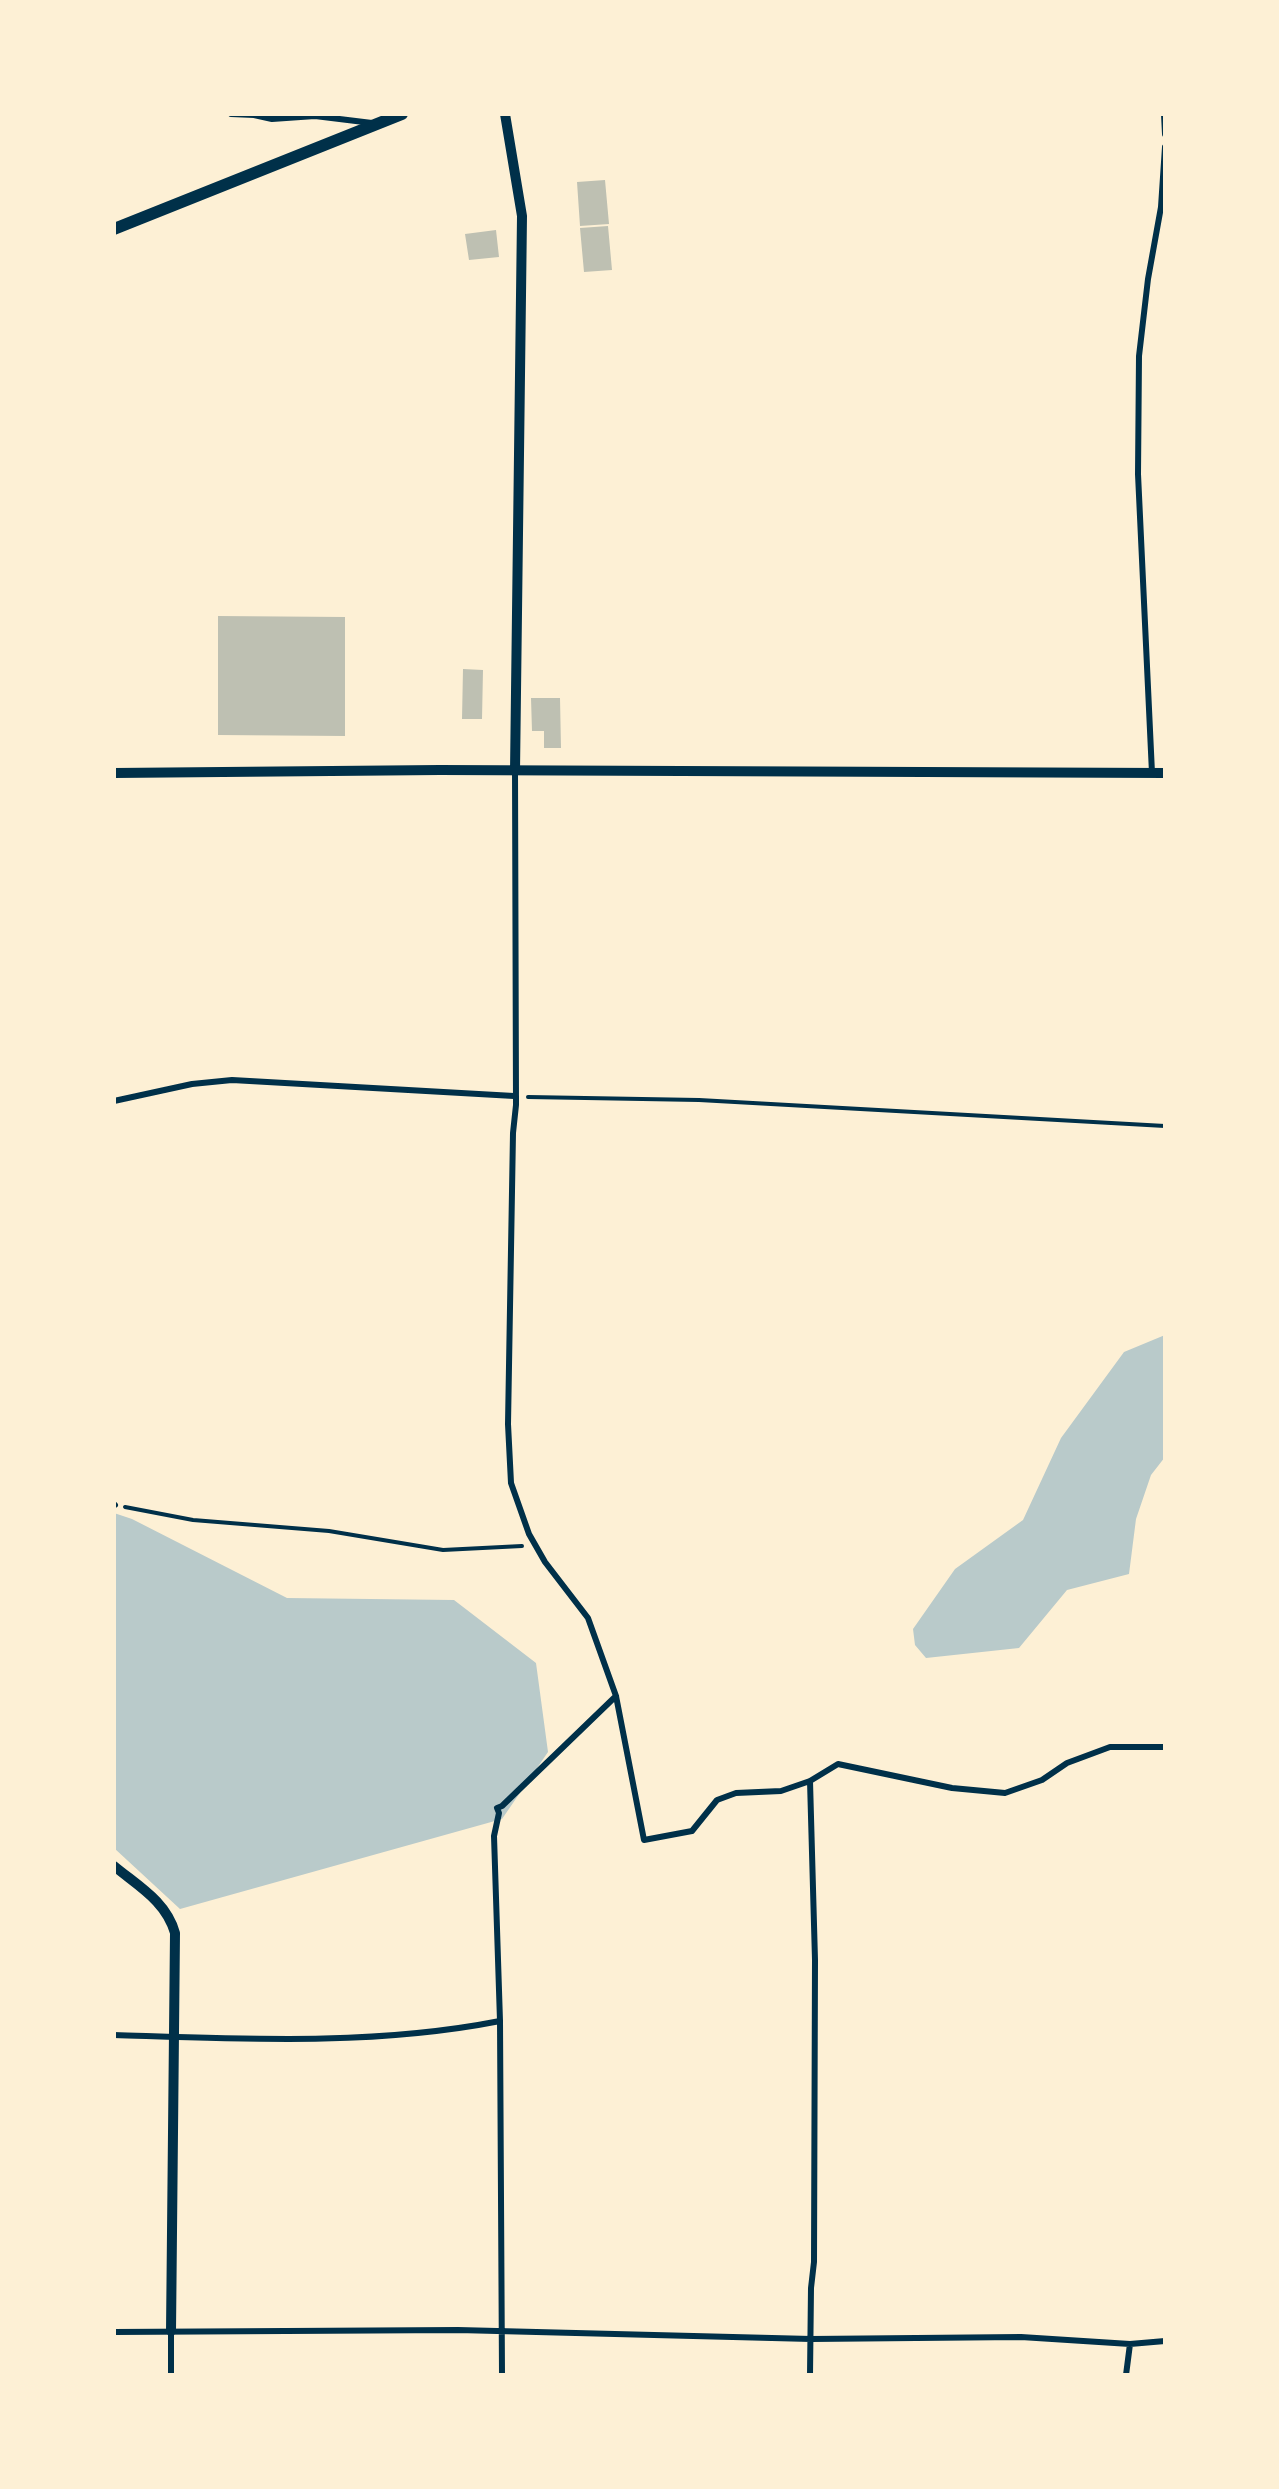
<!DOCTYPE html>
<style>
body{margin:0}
#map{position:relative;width:1279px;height:2489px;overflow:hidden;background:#fdf0d5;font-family:Mulish,sans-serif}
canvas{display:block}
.frame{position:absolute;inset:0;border:116px solid #fdf0d5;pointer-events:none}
</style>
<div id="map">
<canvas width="1279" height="2489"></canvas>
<div class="frame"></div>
</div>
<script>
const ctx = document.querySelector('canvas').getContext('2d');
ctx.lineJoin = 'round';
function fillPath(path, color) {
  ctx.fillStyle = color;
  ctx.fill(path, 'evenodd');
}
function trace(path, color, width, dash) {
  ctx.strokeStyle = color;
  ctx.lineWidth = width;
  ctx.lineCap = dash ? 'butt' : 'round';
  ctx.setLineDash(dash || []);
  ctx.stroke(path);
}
fillPath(new Path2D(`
 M1165,1335V1457L1151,1475L1136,1519L1129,1574L1067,1590L1019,1648L926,1658L915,1645L913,1629L955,1569L1023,1520L1061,1438L1124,1352Z
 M114,1513L132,1519L287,1598L454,1600L536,1663L548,1752L502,1819L180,1909L114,1848Z`), '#b9caca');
fillPath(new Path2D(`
 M605,180L609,224L580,226L577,182Z
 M608,226L612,270L584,272L580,228Z
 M496,230L499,257L469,260L465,234Z
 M218,616L345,617V736L218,735Z
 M463,669L483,670L482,719H462Z
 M531,698H560L561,748H544V731H532Z`), '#bec0b2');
trace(new Path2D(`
 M528,1097L699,1100L1165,1126
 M125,1507L193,1520L329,1531L443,1550L522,1546`), '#003049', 4);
trace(new Path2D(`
 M231,114L254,115L272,119L315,116L372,123
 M1164,114L1165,134
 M515,771L516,1105L513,1133L508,1424L511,1483L529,1534L545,1562L588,1618L616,1696L644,1840L692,1831L717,1800L736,1793L781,1791L810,1781L838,1764L952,1788L1005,1793L1042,1780L1067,1763L1110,1747H1165
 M1152,773L1138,474L1139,356L1148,279L1161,207L1165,147
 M114,1101L192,1084L232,1080L514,1096
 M114,1504L115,1505
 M114,2035C242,2039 373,2046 500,2021
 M171,2331V2375
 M114,2332L458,2330L811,2339L1021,2337L1130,2344L1165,2341
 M502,2375L500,2021L494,1836L499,1813L497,1808L502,1806L616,1696
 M810,2375L811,2288L814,2262L815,1960L810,1781
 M1126,2375L1130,2344`), '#003049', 6);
trace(new Path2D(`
 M505,114L522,216L515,771
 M114,773L440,770L1165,773
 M114,1866C138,1886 166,1901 175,1933L171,2331`), '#003049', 10);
trace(new Path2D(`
 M114,229L402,114`), '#003049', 12);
</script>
